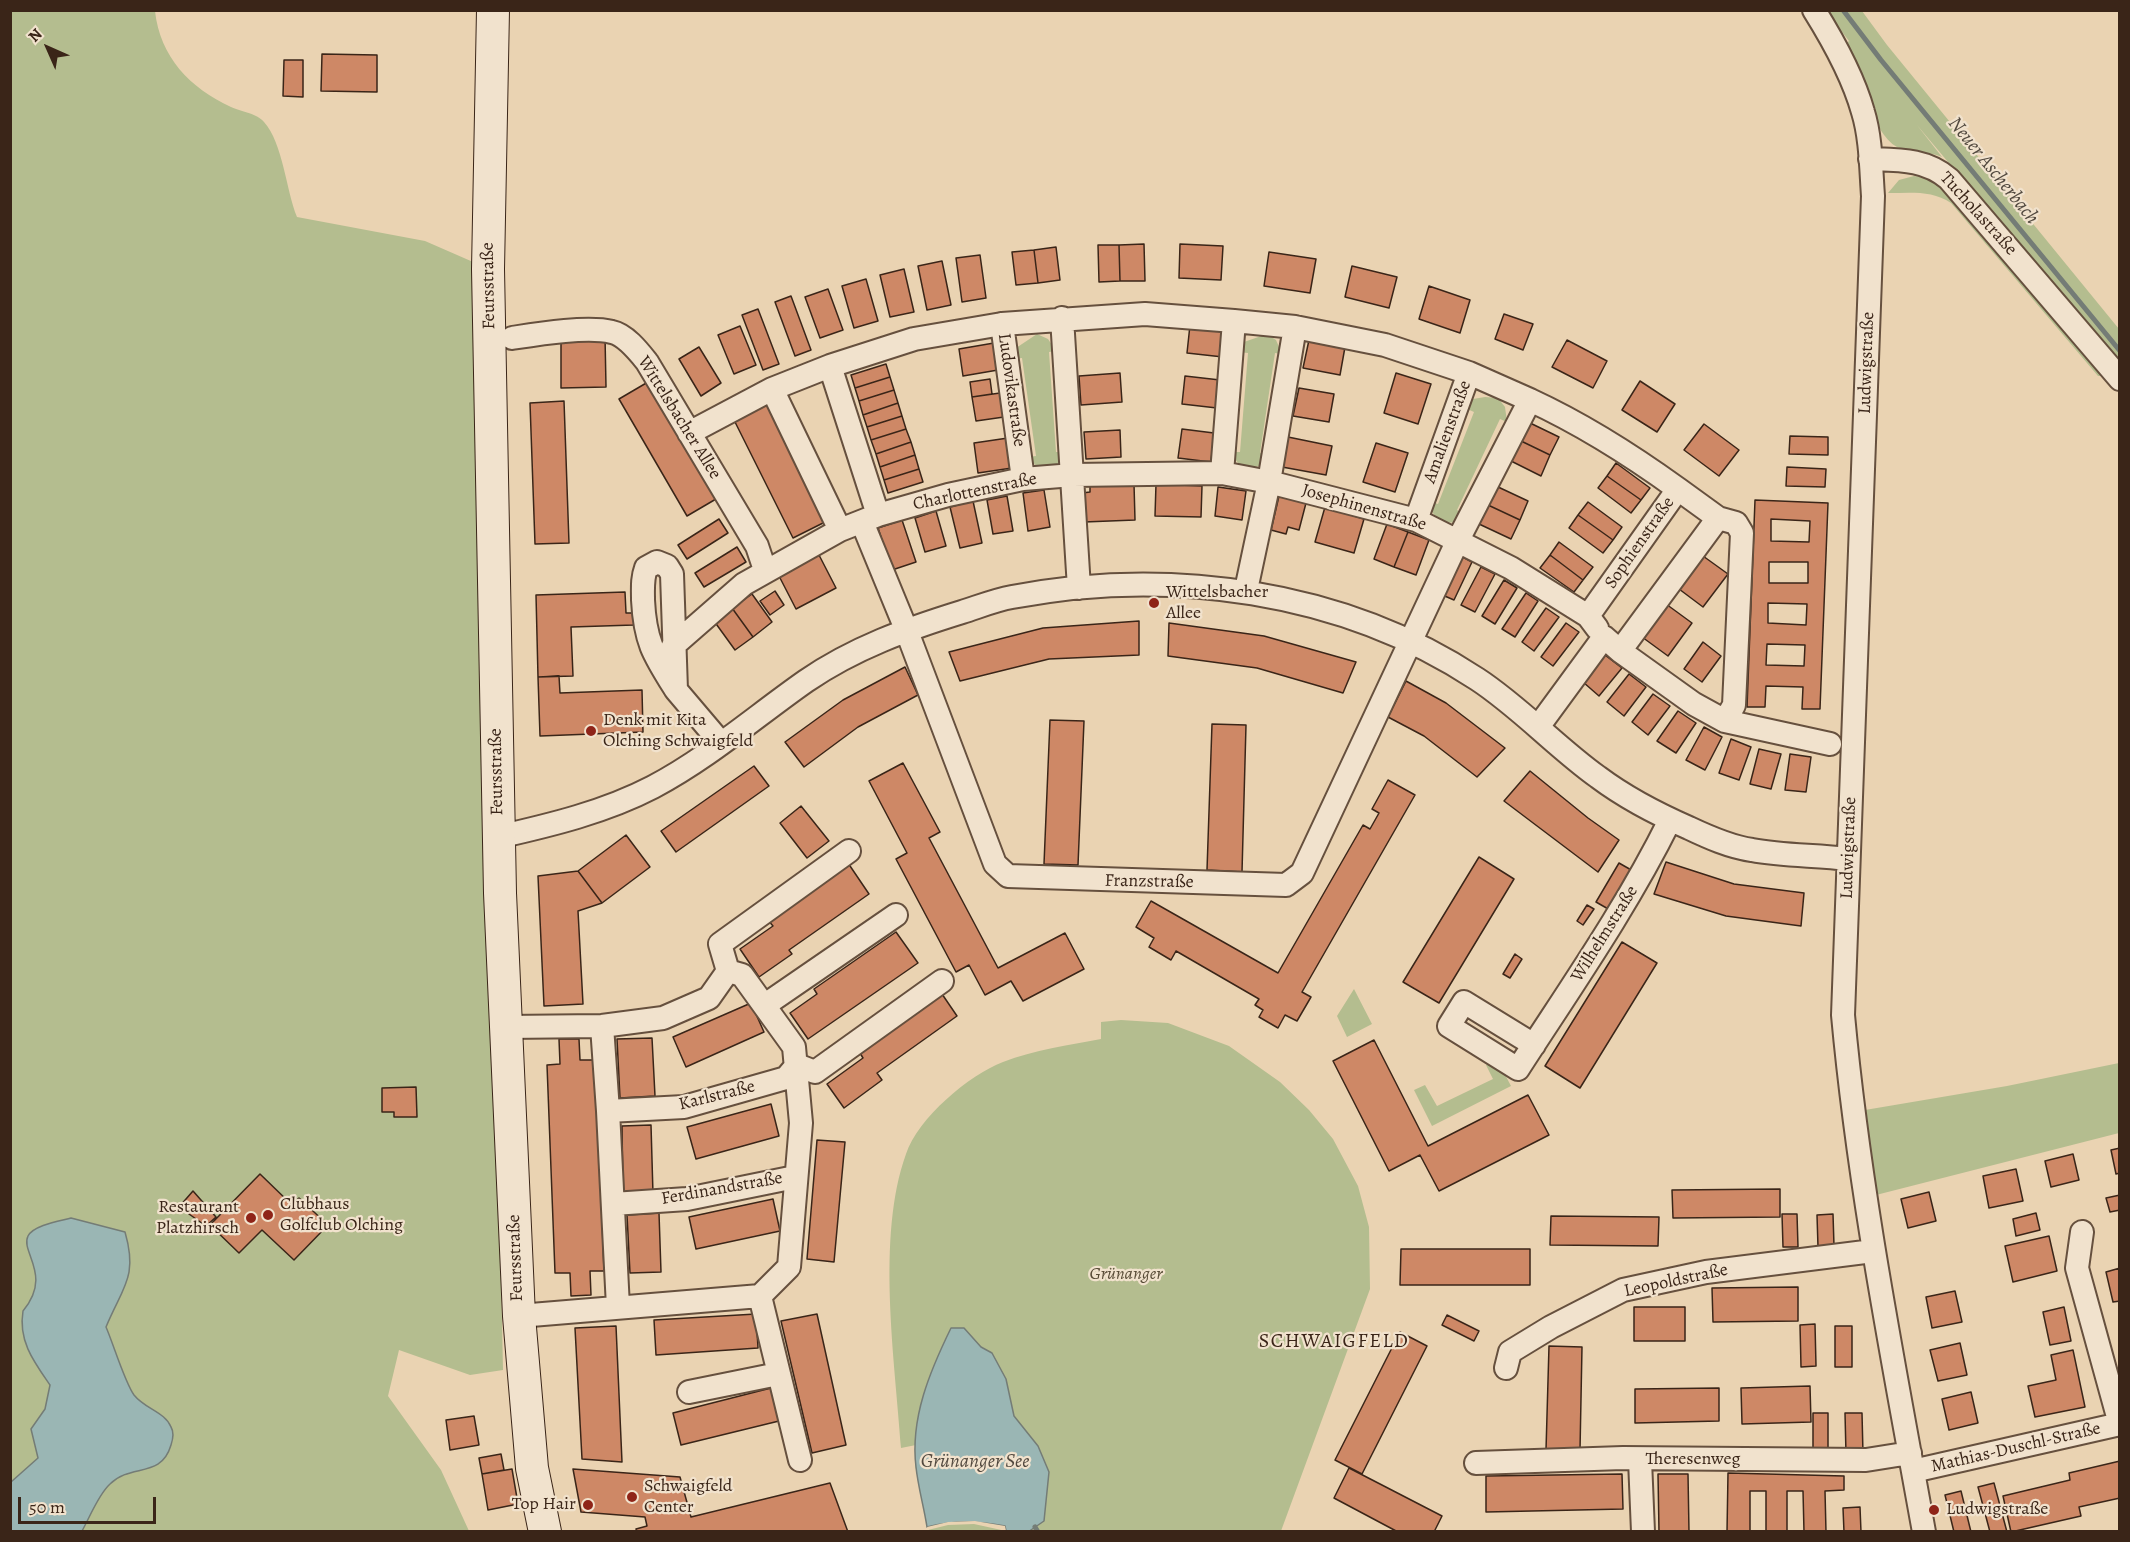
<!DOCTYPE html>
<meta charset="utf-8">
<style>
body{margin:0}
#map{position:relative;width:2130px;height:1542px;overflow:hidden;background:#ead3b2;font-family:Alegreya,serif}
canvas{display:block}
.frame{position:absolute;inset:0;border:12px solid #3a2518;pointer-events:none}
.north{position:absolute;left:18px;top:18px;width:60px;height:60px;-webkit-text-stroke:4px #f1e2cd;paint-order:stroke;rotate:315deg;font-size:16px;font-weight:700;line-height:24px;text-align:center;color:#3a2518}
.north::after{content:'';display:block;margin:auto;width:21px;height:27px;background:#3a2518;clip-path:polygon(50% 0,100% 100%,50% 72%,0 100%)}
.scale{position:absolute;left:18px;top:1497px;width:138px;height:27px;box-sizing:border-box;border:3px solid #3a2518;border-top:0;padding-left:8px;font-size:18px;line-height:21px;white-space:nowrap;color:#3a2518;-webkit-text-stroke:4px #f1e2cd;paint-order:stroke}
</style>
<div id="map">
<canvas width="2130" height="1542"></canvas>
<div class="frame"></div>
<div class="north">N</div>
<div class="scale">50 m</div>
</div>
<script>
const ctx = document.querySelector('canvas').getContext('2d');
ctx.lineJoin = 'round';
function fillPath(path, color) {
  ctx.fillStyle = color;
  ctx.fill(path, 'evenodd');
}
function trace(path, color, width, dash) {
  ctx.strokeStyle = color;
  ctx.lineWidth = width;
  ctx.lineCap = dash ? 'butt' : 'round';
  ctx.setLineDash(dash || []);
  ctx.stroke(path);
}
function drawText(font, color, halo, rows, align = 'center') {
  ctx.font = font + ' Alegreya,serif';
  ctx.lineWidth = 4.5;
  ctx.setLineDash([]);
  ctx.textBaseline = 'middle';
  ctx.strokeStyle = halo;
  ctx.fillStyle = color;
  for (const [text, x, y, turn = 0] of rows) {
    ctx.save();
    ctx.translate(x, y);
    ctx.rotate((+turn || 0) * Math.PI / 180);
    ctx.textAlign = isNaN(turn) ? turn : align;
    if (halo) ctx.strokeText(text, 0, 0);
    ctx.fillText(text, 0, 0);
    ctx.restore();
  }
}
fillPath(new Path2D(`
 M10,11H155C160,57 190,88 231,107C240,111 258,114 264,122C283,143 286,190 297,217L425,241L480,265L503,1370L470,1375L399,1350L388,1396L441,1470L469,1531H11Z
 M1826,11H1862L1887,45L2119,329V366L1917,125L1942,157C1928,151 1910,153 1897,147C1872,134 1857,69 1847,43L1849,41Z
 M1914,176L1931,179L1942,185L2103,372L2102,376H2098L1951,203C1932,190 1911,193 1888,193L1899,180Z
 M1037,334L1048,339L1056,351L1049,352L1056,452H1063L1061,463L1055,467L1041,470L1027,457L1036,456L1022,358L1013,359L1016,348Z
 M1267,334L1276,340L1282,354L1275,353L1260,453L1267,454L1263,464C1247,472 1238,467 1231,452H1240L1248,353L1238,352L1244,342Z
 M1485,397L1498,398L1505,407L1507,422L1500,419L1457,510L1463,514L1457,522C1440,525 1432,517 1429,501L1438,504L1474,412L1465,408L1473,399Z
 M1354,989L1372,1024L1347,1037L1337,1016Z
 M1121,1020L1168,1023L1229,1046L1280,1082L1309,1110L1333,1139L1358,1186L1369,1227L1370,1289L1281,1531L1034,1532L1032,1529L1028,1532L929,1531L915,1465L916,1445L901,1448C895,1360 876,1237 906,1154C918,1118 969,1075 1003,1062C1034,1050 1069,1045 1101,1039V1022Z
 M1493,1061L1500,1065L1511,1086L1432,1126L1414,1090L1425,1085L1437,1106L1493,1079L1486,1065Z
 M2119,1063V1133L1876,1195L1865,1110L2007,1086Z`), '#b4bd8f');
const water = new Path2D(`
 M71,1218L125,1232C138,1277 123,1286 106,1327C113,1343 125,1383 134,1395C145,1409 165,1412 171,1427C174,1432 173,1439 171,1445C161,1479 131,1463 110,1484C98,1495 90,1517 82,1531H11V1482L38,1458L31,1429L45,1409L50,1385C34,1362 18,1341 23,1311C53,1275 20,1252 28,1236C34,1225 60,1221 71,1218Z
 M951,1328H964L981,1347L992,1353L1006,1379L1014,1416L1038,1446L1049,1472L1044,1521L1028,1532L1006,1531L1005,1526C977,1521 955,1520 927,1527C924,1507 918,1487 916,1467C910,1418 930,1371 951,1328Z`);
fillPath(water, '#9ab6b4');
trace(water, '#747c76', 1.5);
fillPath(new Path2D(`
 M975,1521L1005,1526L1006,1531L974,1524L948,1525L928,1530L927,1527L948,1522Z`), '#ead3b2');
trace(new Path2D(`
 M1843,10L1881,60L2120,351
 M1035,1527L1038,1532`), '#747c76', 5);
const building = new Path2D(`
 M322,54L377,55V92L321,91Z
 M284,60H303V97L283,96Z
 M1144,244L1145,281H1120L1119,245Z
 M1180,244L1223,246L1221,280L1179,278Z
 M1098,245H1119L1120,281L1099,282Z
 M1056,247L1060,280L1038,283L1034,250Z
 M1034,250L1038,283L1016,285L1012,252Z
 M1269,252L1316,259L1310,293L1264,286Z
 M980,255L986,298L962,302L956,258Z
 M942,261L951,305L927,310L918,266Z
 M1352,266L1397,277L1389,308L1345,297Z
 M904,269L914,312L890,317L880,275Z
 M866,279L878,321L854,328L842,286Z
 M1429,286L1470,300L1460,333L1419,319Z
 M828,289L843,330L820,338L805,297Z
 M791,296L811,350L795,356L775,302Z
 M758,309L779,364L763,370L742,315Z
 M1504,314L1533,324L1523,350L1495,339Z
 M1190,325L1226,329L1223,357L1187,353Z
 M740,326L756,365L734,374L718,335Z
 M561,336H605L606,387L561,388Z
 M1309,340L1345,347L1340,375L1303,368Z
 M1567,340L1607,361L1593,388L1552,367Z
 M994,343L998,370L963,376L959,349Z
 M699,347L721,383L701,396L679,359Z
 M886,364L890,377L855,388L851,375Z
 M1120,373L1122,402L1081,405L1079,376Z
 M1396,373L1431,384L1418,424L1384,413Z
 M1185,376L1220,380L1217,408L1182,404Z
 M890,377L894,390L859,401L855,388Z
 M990,379L992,394L972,397L970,382Z
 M1640,381L1675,404L1657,432L1622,410Z
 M648,382L716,499L687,516L619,399Z
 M1299,388L1334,394L1329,422L1293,416Z
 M894,390L898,403L863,415L859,401Z
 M1000,393L1004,417L976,421L972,397Z
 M564,401L569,543L535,544L530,403Z
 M898,403L902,416L867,427L863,415Z
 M767,404L825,522L793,538L734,420Z
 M902,416L906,429L871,440L867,427Z
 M1528,422L1559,437L1550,455L1519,440Z
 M1704,424L1739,450L1719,476L1684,450Z
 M906,429L911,442L876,454L871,440Z
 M1182,429L1214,433L1211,462L1178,458Z
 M1120,430L1121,457L1086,459L1084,432Z
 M1790,436L1828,437V455L1789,454Z
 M1288,437L1332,446L1326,475L1282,467Z
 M1008,438L1012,468L978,473L974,443Z
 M1519,440L1550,455L1541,476L1509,460Z
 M911,442L915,455L880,467L876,454Z
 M1376,443L1408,453L1395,492L1363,482Z
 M915,455L919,469L884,480L880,467Z
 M1616,463L1650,488L1641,500L1607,476Z
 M1787,467L1826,469L1825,487L1786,486Z
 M919,469L923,482L888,493L884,480Z
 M1607,476L1641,500L1631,513L1598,488Z
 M1134,484L1135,520L1084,522L1082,493L1090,492V486Z
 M1156,484L1202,486L1201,517L1155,516Z
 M1496,486L1528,501L1520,520L1488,505Z
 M1218,487L1246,491L1242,520L1215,516Z
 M1044,490L1050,527L1028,531L1023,493Z
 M1007,496L1013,531L993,534L987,500Z
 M1279,496L1306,503L1299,530L1288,527L1286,534L1271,530Z
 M1755,500L1828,503L1820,709H1802L1803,687L1766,686L1765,707H1747ZM1771,519L1810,521L1809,542L1771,541ZM1769,562H1808V583H1769ZM1768,603L1807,604L1806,625L1768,623ZM1767,644L1805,645L1804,666L1766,665Z
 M973,501L982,543L960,548L950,507Z
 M1588,502L1622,527L1613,540L1578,515Z
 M1488,505L1520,520L1511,539L1479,524Z
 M1325,507L1364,519L1354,553L1315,542Z
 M936,511L946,546L925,552L915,518Z
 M1578,515L1613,540L1603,553L1569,528Z
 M719,519L728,533L687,559L678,545Z
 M902,520L916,562L892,570L878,528Z
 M1387,524L1408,532L1394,567L1374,559Z
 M1408,532L1429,540L1416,575L1394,567Z
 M1559,542L1593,567L1583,580L1550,555Z
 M737,547L746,562L704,587L695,573Z
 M819,555L836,588L796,609L779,576Z
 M1459,555L1472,562L1454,600L1440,594Z
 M1550,555L1583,580L1574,592L1540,568Z
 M1703,556L1728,574L1703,607L1679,589Z
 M1481,567L1495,574L1475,612L1461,605Z
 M1504,580L1517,588L1495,624L1482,616Z
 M775,591L784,605L770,615L760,601Z
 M625,592L626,613H634V625L571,627L573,676L538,677L536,595Z
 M1526,593L1538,601L1515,637L1502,629Z
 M752,594L772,622L753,637L732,608Z
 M1666,604L1692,623L1668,656L1642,637Z
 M732,608L753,637L735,650L714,621Z
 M1546,608L1559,617L1534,651L1522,642Z
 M1139,621V655L1049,659L960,681L949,652L1043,628Z
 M1169,623L1264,636L1356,662L1343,693L1257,668L1168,656Z
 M1566,623L1579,632L1553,666L1541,657Z
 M1703,642L1721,656L1702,682L1684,669Z
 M1605,655L1622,668L1599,696L1583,682Z
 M905,667L918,695L858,727L804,767L785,742L843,700Z
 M1629,674L1646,687L1624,716L1607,702Z
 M559,676L560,693L642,690L643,732L540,736L538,677Z
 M1406,681L1446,703L1505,748L1477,777L1424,736L1388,717Z
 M1653,694L1670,706L1648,735L1632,722Z
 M1678,711L1696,723L1676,753L1657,741Z
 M1050,720L1084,721L1078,865L1044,864Z
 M1212,724L1246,725L1242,872L1207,870Z
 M1704,727L1722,737L1705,770L1686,760Z
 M1731,739L1751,747L1739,780L1719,773Z
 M1759,749L1781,754L1771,789L1750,784Z
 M1790,754L1811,757L1806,792L1785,790Z
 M903,763L940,832L929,838L998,968L1065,933L1084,969L1023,1001L1011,981L985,995L969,965L956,972L896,859L907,853L869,781Z
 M754,766L769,786L676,852L661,831Z
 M1530,771L1588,818L1619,840L1598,872L1504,801Z
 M1388,780L1415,795L1302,992L1311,997L1297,1021L1285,1015L1278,1028L1259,1017L1263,1010L1255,1005L1259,999L1176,951L1171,960L1149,947L1154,938L1136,927L1151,901L1278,973L1363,825L1370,829L1379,813L1372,809Z
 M801,806L829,841L807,858L780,823Z
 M626,835L650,867L602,903L578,871Z
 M1479,857L1514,879L1439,1003L1403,982Z
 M1666,862L1734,884L1804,893L1801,926L1726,916L1654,894Z
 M848,863L869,894L789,950L792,954L759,977L740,949L773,926L767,919Z
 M1619,863L1633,871L1610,910L1596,902Z
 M578,871L602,903L578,911L583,1004L544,1006L538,876Z
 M1587,905L1594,909L1583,925L1577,921Z
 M896,932L918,963L808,1039L790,1013L817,994L814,989Z
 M1622,942L1657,963L1580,1088L1545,1066Z
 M1515,954L1522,959L1510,978L1503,974Z
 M942,994L957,1016L877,1073L882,1080L844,1108L827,1084L863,1058L860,1053Z
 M751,1003L764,1032L686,1067L673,1037Z
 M652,1038L655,1096L620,1098L617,1039Z
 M559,1039H579L580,1060H596L604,1271H590L591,1295L571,1296L570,1273H555L547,1065L560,1064Z
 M1374,1040L1428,1146L1528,1095L1549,1135L1439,1191L1420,1155L1389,1171L1333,1061Z
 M416,1087L417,1117H394V1112H382V1088Z
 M771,1104L779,1136L696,1159L687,1127Z
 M651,1125L653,1194L623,1195L622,1126Z
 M817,1140L845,1142L834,1262L807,1259Z
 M2120,1148V1173L2116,1174L2111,1150Z
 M2073,1154L2079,1180L2051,1187L2045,1161Z
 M2016,1169L2023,1201L1989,1208L1983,1176Z
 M260,1174L292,1205L299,1198L328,1225L294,1260L262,1230L239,1253L210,1225Z
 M1780,1189V1217L1673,1218L1672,1190Z
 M193,1191L216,1217L206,1226L179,1207Z
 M1929,1192L1936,1221L1908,1228L1901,1199Z
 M2120,1195V1210L2110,1212L2106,1198Z
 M773,1199L780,1231L696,1249L689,1217Z
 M659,1213L661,1272L630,1273L627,1215Z
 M2036,1213L2040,1230L2016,1236L2013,1219Z
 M1782,1214H1797L1798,1247H1783Z
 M1833,1214L1834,1246L1818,1247L1817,1215Z
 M1551,1216L1659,1217L1658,1246L1550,1245Z
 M2049,1236L2057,1271L2013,1282L2005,1246Z
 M1401,1249H1530V1285H1400Z
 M2120,1268V1301L2113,1302L2106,1272Z
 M1798,1287V1321L1713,1322L1712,1288Z
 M1955,1291L1962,1322L1932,1328L1926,1297Z
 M1634,1307H1685V1341H1634Z
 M2064,1307L2071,1341L2050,1345L2043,1312Z
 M756,1314L758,1348L656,1355L654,1320Z
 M817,1314L846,1445L812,1453L781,1321Z
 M1447,1315L1479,1331L1474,1341L1442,1325Z
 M1815,1324L1816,1366L1801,1367L1800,1325Z
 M616,1326L622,1462L582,1459L575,1328Z
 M1835,1326H1852V1367H1835Z
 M1400,1332L1427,1346L1362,1474L1335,1460Z
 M1960,1343L1967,1375L1938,1381L1930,1350Z
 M1549,1346L1582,1347L1580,1450H1546Z
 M2073,1350L2085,1407L2035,1417L2028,1386L2056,1380L2051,1355Z
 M1810,1386L1811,1422L1742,1424L1741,1388Z
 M771,1388L779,1421L681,1445L673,1413Z
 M1719,1388V1421L1635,1423V1389Z
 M1971,1392L1978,1423L1949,1430L1942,1399Z
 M1813,1413H1828V1454H1813Z
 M1845,1413H1862L1863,1454H1846Z
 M474,1416L479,1445L450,1450L446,1420Z
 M501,1454L504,1470L482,1474L479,1458Z
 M2120,1461V1498L2079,1507L2081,1516L2011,1532L2003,1496L2070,1480L2069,1473Z
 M1349,1468L1442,1516L1434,1532H1398L1334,1498Z
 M512,1469L518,1504L488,1510L482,1474Z
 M573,1469L680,1477L691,1517L830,1483L848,1532H637L636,1529L647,1526L645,1517L581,1512Z
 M1728,1473L1844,1476V1490L1825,1491L1826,1532H1804L1803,1491H1787V1532H1766V1491H1750V1532H1727Z
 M1622,1474L1623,1509L1486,1512V1476Z
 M1658,1474H1688L1689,1532H1659Z
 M1994,1483L2007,1532H1990L1978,1487Z
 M1961,1491L1971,1532H1954L1945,1495Z
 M1860,1507L1861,1532H1844L1843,1508Z`);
fillPath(building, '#ce8866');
trace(building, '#3a2518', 1.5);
const street = new Path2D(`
 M1814,10C1834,42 1853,76 1863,112C1871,138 1871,169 1873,196L1843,1015C1859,1189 1893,1360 1924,1532
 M1870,159C1899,160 1926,159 1949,179L2120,379
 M1062,318L1079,588
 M512,338C538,334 587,326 612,332C626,335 639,352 647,362L757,546L765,570
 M830,366L878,515
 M689,433L772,389
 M1222,473L1234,321L1295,327
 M1023,479L1002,324L1145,314L1234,321
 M1416,520L1469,373L1530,400
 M862,522L906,629L995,864L1008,876L1286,885L1302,873L1458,540L1530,400C1582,424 1631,455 1678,489
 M840,530L772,389L830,366L914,339L1002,324
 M1246,590L1269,482L1295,327L1385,345L1469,373
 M1597,628L1588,616L1678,489L1718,518
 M673,646L744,584L840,530L878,515L948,495L1023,479L1073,475L1222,473L1269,482L1416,520L1511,568L1588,616
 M1620,651L1694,704L1725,721L1830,744
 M676,690C654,655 645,642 643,600C643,588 642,579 646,568L657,562L667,566L672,574L676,690L721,743
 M1538,727L1604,637L1620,651L1718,518L1736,523L1742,533L1734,705L1725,721
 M498,837C551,825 605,812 653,787C708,758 756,716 806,681C854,648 907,629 962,612C978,607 995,600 1012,597C1169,567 1342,590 1477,679C1520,707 1556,747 1598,777C1626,798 1657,814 1689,828C1708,837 1730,847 1752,850C1783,856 1816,855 1848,859
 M765,1005L896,915
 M602,1026L608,1111L684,1107L786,1078L797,1065L815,1072L942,981
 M505,1027L602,1026L663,1018L709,998L728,971
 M1534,1045L1464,1002L1449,1026L1518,1069C1571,987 1627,907 1670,820
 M608,1111L618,1307
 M613,1204L687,1199L795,1177
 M760,1296L800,1460
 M519,1316L760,1296L789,1267L801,1123L794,1047L742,975L728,971L720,944L849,851
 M1506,1368L1510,1352L1551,1327L1623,1290L1706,1272L1873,1251
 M689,1392L778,1374
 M1640,1460L1643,1532
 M1476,1463L1623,1458L1866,1460L1910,1453
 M1913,1471L2120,1424L2077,1268L2082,1232`);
const secondary = new Path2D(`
 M493,10L488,269L500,893L519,1316L532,1468L545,1532`);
trace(street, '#66503e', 26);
trace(secondary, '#3a2518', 34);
trace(street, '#f1e2cd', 22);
trace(secondary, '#f1e2cd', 32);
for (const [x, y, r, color] of [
 [1154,603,6,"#8f2418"],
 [591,731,6,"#8f2418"],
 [268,1215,6,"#8f2418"],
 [251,1218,6,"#8f2418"],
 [632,1497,6,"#8f2418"],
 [588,1505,6,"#8f2418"],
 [1934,1510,6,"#8f2418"]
]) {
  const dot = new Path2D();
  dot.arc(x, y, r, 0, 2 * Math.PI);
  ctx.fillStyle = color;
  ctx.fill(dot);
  trace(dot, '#f1e2cd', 2);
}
drawText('18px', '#3a2518', '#f1e2cd', [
 ["Tucholastraße",1978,214,48],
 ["Feursstraße",489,286,-91],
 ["Ludwigstraße",1867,363,-88],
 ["Ludovikastraße",1011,390,82],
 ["Wittelsbacher Allee",679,418,58],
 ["Amalienstraße",1448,432,-70],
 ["Charlottenstraße",975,492,-12],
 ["Josephinenstraße",1364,508,16],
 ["Sophienstraße",1640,543,-55],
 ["Feursstraße",497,772,-91],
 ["Ludwigstraße",1849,848,-88],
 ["Franzstraße",1149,882,1],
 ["Wilhelmstraße",1605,934,-58],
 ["Karlstraße",717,1096,-14],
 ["Ferdinandstraße",722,1189,-10],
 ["Feursstraße",516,1258,-92],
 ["Leopoldstraße",1676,1281,-12],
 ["Mathias-Duschl-Straße",2016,1448,-13],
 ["Theresenweg",1693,1460]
]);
drawText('18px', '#3a2518', '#f1e2cd', [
 ["Wittelsbacher",1166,593],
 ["Allee",1166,614],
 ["Denk mit Kita",603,721],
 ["Olching Schwaigfeld",603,742],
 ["Clubhaus",280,1205],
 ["Golfclub Olching",280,1226],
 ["Restaurant",239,1208,"right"],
 ["Platzhirsch",239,1229,"right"],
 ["Schwaigfeld",644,1487],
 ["Center",644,1508],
 ["Top Hair",576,1505,"right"],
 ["Ludwigstraße",1946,1510]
], 'left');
drawText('italic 18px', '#584b36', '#f1e2cd', [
 ["Grünanger",1126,1275]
]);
drawText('italic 20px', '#52493f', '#f1e2cd', [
 ["Neuer Ascherbach",1993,171,51],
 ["Grünanger See",975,1462]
]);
ctx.letterSpacing = '1.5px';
drawText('20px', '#3a2518', '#f1e2cd', [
 ["SCHWAIGFELD",1334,1342]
]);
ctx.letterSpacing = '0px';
</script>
